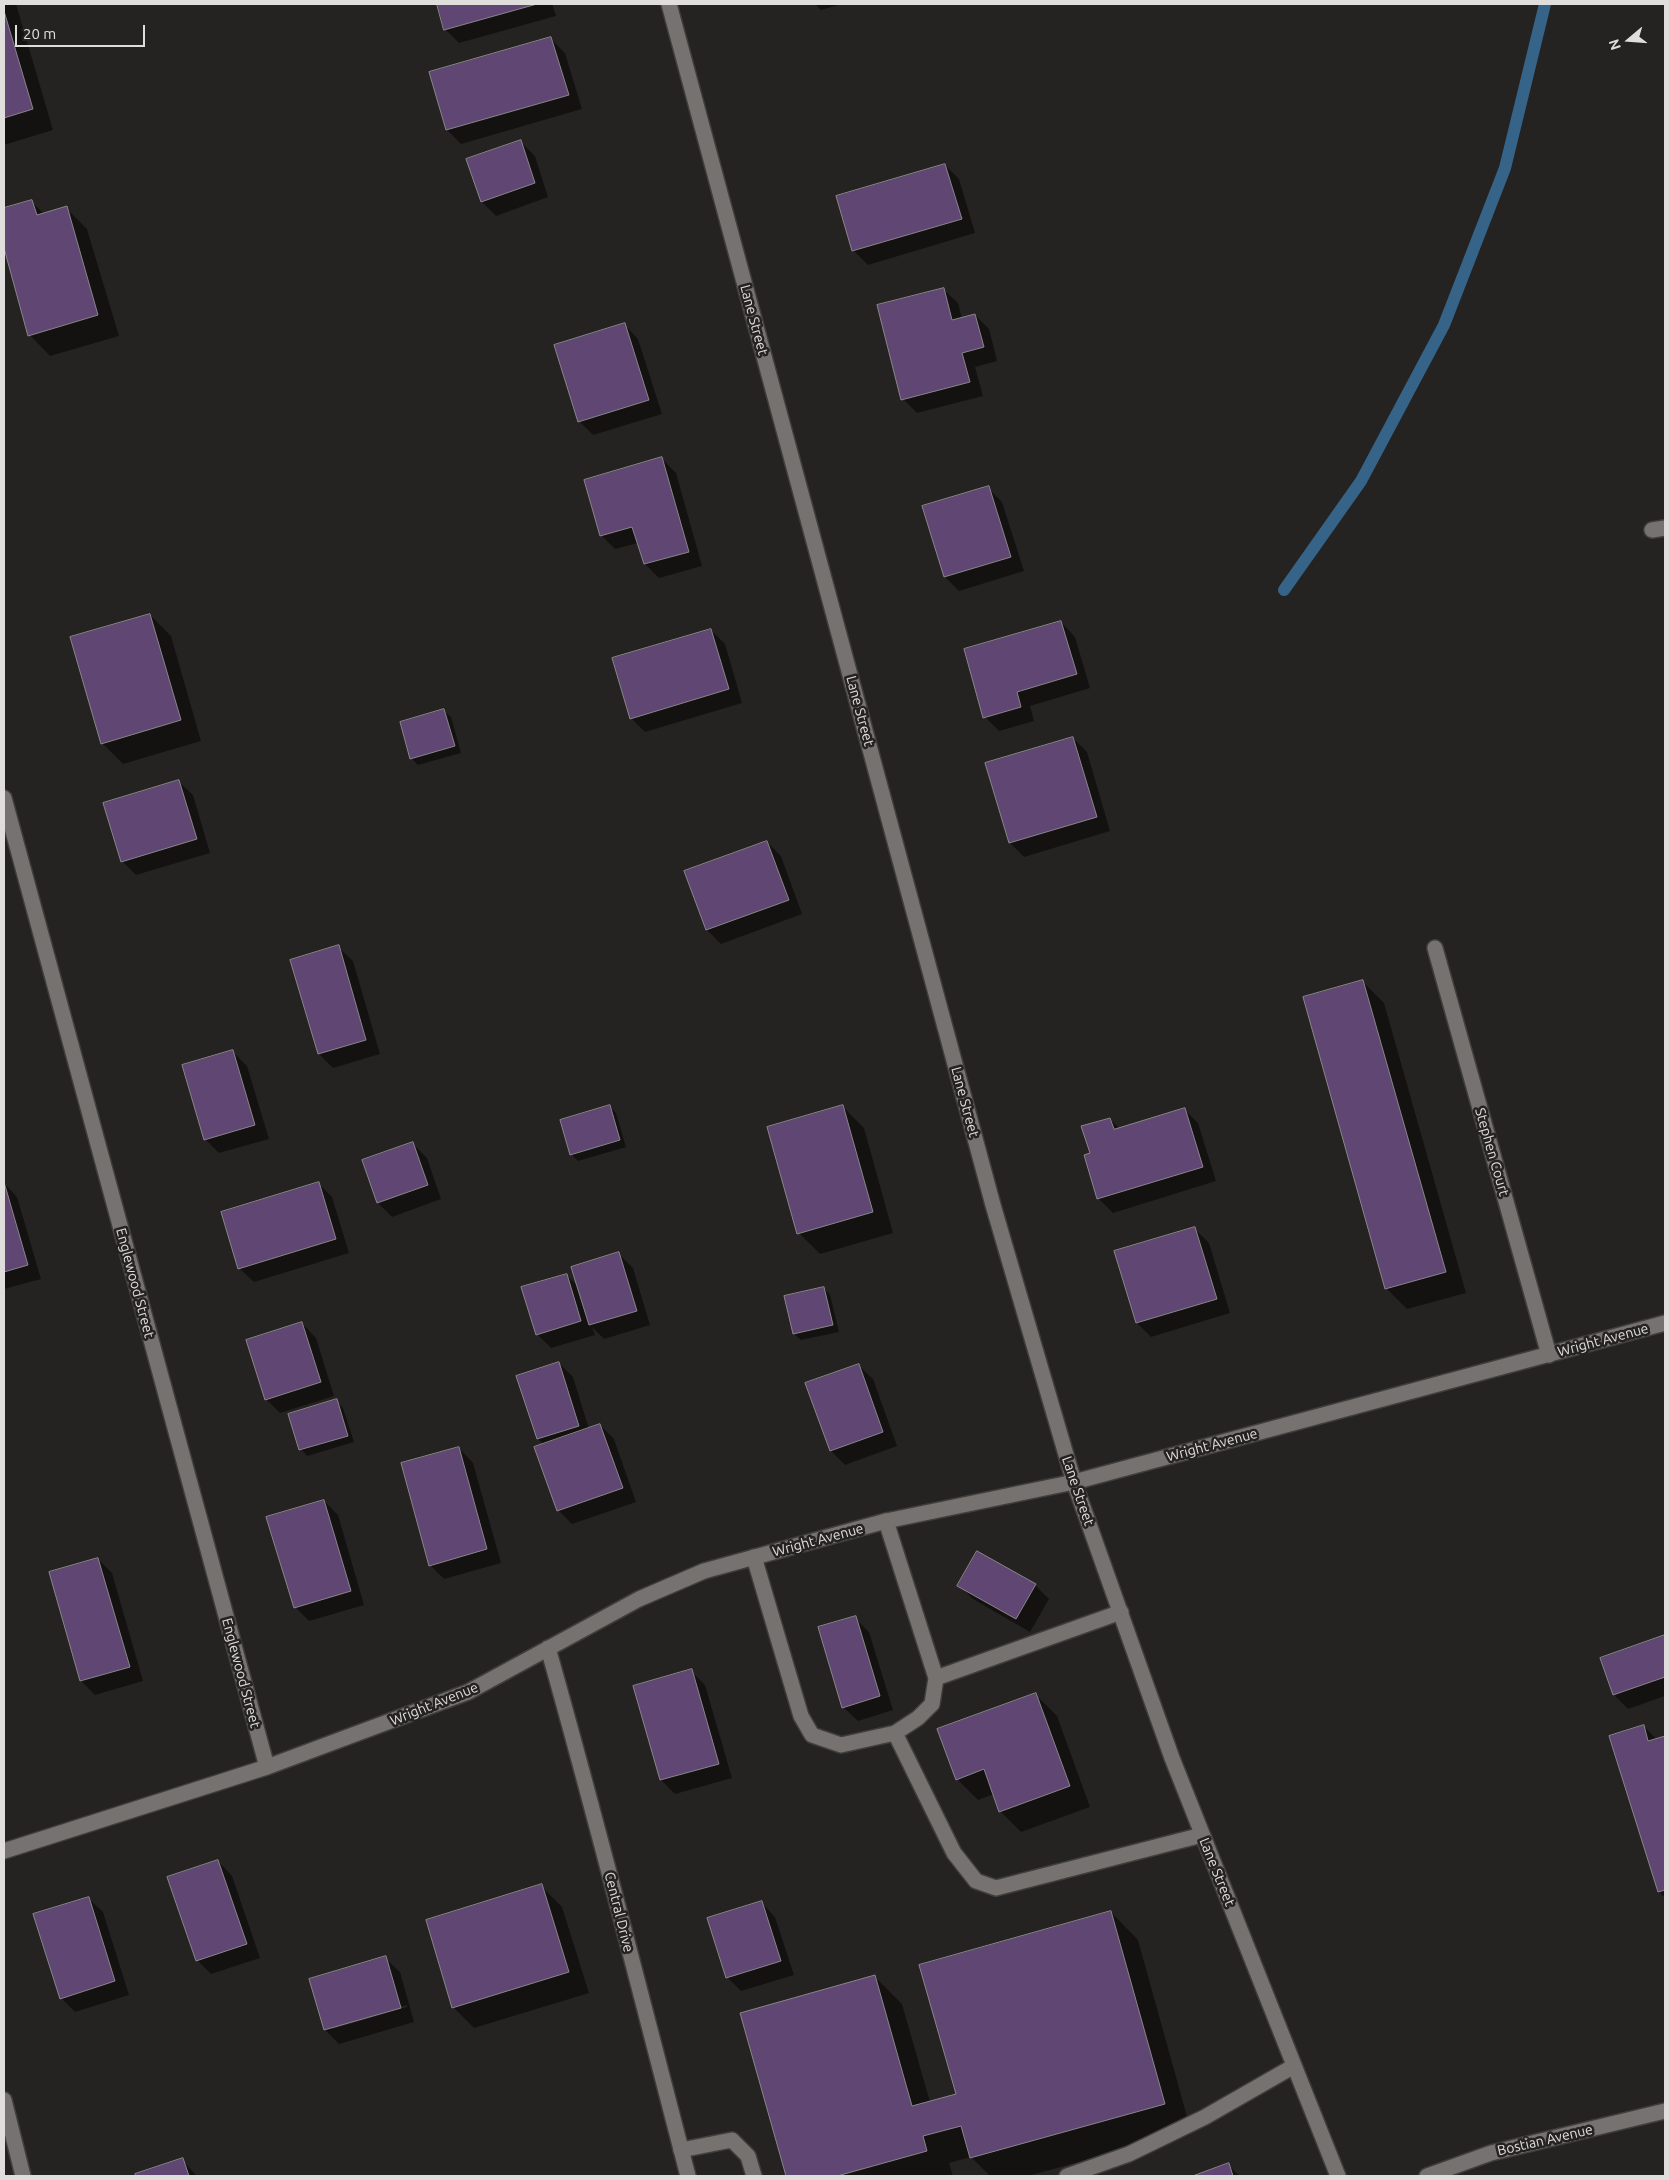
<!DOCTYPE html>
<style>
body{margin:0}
#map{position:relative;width:1669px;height:2180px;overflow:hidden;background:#252321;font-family:Ubuntu,sans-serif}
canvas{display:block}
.frame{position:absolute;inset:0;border:5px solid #e0dedc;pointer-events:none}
.north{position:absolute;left:1604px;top:15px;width:50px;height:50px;-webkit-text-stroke:4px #252321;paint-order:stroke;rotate:252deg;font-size:14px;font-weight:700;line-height:20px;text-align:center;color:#e0dedc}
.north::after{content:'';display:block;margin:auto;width:18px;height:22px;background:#e0dedc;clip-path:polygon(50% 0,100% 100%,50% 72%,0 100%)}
.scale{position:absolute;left:15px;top:25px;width:130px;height:22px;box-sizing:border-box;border:2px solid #e0dedc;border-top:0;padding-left:6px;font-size:15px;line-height:18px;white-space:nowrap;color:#e0dedc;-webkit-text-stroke:4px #252321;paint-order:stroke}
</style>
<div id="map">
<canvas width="1669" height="2180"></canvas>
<div class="frame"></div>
<div class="north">N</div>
<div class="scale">20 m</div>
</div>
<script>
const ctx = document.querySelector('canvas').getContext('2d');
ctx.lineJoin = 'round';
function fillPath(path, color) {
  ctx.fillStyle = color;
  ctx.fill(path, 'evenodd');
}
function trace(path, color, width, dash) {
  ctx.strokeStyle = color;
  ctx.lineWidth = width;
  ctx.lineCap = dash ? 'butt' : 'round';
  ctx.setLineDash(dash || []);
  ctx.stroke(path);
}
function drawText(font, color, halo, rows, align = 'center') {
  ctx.font = font + ' Ubuntu,sans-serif';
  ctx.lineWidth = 5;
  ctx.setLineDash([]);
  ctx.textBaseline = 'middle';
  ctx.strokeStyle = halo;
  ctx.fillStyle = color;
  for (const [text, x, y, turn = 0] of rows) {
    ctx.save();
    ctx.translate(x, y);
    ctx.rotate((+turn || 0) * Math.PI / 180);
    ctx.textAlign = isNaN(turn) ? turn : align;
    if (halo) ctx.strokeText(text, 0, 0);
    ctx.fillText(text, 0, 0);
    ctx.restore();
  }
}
fillPath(new Path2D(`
 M4,4H16L53,130L4,145Z
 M438,4H552L556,16L459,43L445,29Z
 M815,4H842L821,10Z
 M551,39L565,53L582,109L461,144L447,130L431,73Z
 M521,142L535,156L548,197L496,216L482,202Z
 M945,165L959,179L975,233L868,265L854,251L838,197Z
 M32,202L44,214L66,208L87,229L119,336L50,356L30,335L4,244V209Z
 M943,289L958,303L962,319L975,315L989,329L997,361L975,367L983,396L917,413L903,399Z
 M624,324L638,339L662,414L593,435L579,421Z
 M662,459L676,473L702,566L659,578L645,564L638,543L615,549L601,535Z
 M988,488L1002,502L1024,571L959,591L945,577Z
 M150,615L171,636L201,741L123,764L102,743Z
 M1061,622L1075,637L1090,688L1030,706L1034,721L999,731L985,717Z
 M711,630L725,644L742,703L645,732L631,718Z
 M444,711L451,717L461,753L418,765L412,759L401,723Z
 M1073,738L1087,752L1110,831L1024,857L1010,843L987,764Z
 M178,781L193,795L210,853L136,875L122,861Z
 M767,842L781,856L802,914L721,944L707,930Z
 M338,947L353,961L380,1054L333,1068L319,1054Z
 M1363,982L1384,1003L1466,1293L1407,1309L1386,1288Z
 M233,1052L247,1066L269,1139L219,1153L205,1139Z
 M610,1107L616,1113L626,1147L578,1161L571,1154Z
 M843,1107L864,1128L893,1233L820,1254L799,1233Z
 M1184,1109L1198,1123L1216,1181L1113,1213L1099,1199L1085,1156L1092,1154L1110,1119L1120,1129Z
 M413,1144L427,1158L441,1199L392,1217L378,1203Z
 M4,1183L17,1197L41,1279L4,1289Z
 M318,1183L332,1197L349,1253L254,1282L239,1268Z
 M1195,1229L1209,1243L1230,1313L1151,1337L1137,1323L1116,1252Z
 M619,1254L633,1268L650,1325L604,1339L592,1327L595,1335L551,1348L537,1334L567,1275L579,1288Z
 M824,1288L830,1295L839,1332L801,1340L794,1334Z
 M302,1323L316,1338L334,1396L280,1413L266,1399Z
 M559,1363L573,1377L589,1429L600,1425L614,1439L636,1502L572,1524L558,1510L544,1445L538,1439Z
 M858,1365L873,1379L897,1446L845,1465L831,1451L807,1383Z
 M336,1401L343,1408L354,1442L307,1456L301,1449Z
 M459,1448L473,1463L501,1563L444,1579L430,1565Z
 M324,1501L338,1515L364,1605L309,1621L295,1607Z
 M98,1559L112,1573L143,1681L95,1695L81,1681L50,1573Z
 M959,1585H1035L1049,1599L1030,1632L973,1599Z
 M855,1618L869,1632L893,1710L858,1721L843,1707Z
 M1665,1636V1696L1628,1709L1614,1695L1602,1659Z
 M691,1671L705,1685L732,1778L675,1794L661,1780Z
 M1036,1695L1057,1716L1090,1807L1021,1832L1000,1811L994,1794L978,1800L957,1779Z
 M1644,1726L1657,1740L1665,1737V1898L1659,1892Z
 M218,1861L232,1876L260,1958L211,1974L197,1960Z
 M541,1886L562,1907L589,1993L474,2028L453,2007Z
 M88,1898L103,1912L129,1995L75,2012L61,1998Z
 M761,1902L775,1917L794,1975L741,1991L727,1977Z
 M1111,1912L1138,1940L1191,2131L1028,2176H990L971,2157L949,2163L953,2176H788L742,2014L875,1977L902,2004L930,2102L957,2095Z
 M385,1958L400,1972L414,2022L339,2044L325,2030ZM407,2005V2007L332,2029V2026Z
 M182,2160L197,2176H137L136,2175Z
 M1228,2165L1240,2176H1197Z`), '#0007');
trace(new Path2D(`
 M1284,590L1361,481L1444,325L1505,168L1545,4`), '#356488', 12);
const building = new Path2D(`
 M437,4H537L444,30Z
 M4,11L33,109L4,118Z
 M551,37L569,95L446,130L429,72Z
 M521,140L535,183L481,202L466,159Z
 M945,164L962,219L852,251L836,196Z
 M32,200L37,215L67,206L98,315L28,336L4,248V208Z
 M944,288L952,320L975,314L984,347L962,353L970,382L901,400L877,305Z
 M625,323L649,400L578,422L554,345Z
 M662,457L689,552L644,564L632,527L600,536L584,480Z
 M989,486L1011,557L944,577L922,506Z
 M150,614L181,720L101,744L70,637Z
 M1061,621L1077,674L1017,692L1021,707L983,718L964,649Z
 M711,629L729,689L630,719L612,658Z
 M444,709L455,746L410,759L400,722Z
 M1073,737L1097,817L1009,843L985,763Z
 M179,780L197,839L121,862L103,803Z
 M767,841L789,900L706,930L684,871Z
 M339,945L366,1040L318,1054L290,960Z
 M1363,980L1446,1272L1385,1289L1303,997Z
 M233,1050L255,1125L204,1140L182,1065Z
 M610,1105L620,1140L570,1155L560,1120Z
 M843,1105L873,1212L797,1234L767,1127Z
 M1185,1108L1203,1167L1097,1199L1084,1155L1090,1153L1081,1126L1110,1118L1114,1129Z
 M413,1142L428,1185L377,1203L362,1160Z
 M4,1182L28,1265L4,1272Z
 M319,1182L336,1239L238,1269L221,1212Z
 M1195,1227L1217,1299L1136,1323L1114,1251Z
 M619,1252L637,1311L589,1325L571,1267Z
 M567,1274L581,1321L536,1335L521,1287Z
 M824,1287L833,1325L793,1334L784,1296Z
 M302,1322L321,1382L265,1400L246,1340Z
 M559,1362L579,1426L537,1439L516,1376Z
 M859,1364L883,1432L830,1451L805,1383Z
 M337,1399L348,1436L299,1450L288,1414Z
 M600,1424L623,1488L557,1511L534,1447Z
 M459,1447L487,1549L429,1566L401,1463Z
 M324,1500L351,1591L294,1608L266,1517Z
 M977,1551L1036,1584L1016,1619L957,1586Z
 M98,1558L130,1667L80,1681L49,1572Z
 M856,1616L880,1696L842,1708L818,1627Z
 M1665,1635V1677L1613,1695L1600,1658Z
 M692,1669L719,1764L660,1780L633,1686Z
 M1036,1693L1070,1786L999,1812L984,1769L956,1780L937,1729Z
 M1644,1725L1648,1741L1665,1736V1890L1658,1892L1609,1736Z
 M218,1860L247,1944L196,1961L167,1877Z
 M542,1884L569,1972L452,2008L426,1920Z
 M89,1897L115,1981L60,1999L33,1914Z
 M762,1901L781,1961L726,1978L707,1918Z
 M1111,1911L1165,2104L970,2158L961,2126L923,2136L927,2151L837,2176H786L740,2013L875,1975L912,2106L956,2094L919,1965Z
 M386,1956L401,2008L324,2030L309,1979Z
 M183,2158L189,2176H136L135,2174Z
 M1229,2163L1233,2176H1193Z`);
fillPath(building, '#604672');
trace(building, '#888689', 1);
const lane = new Path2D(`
 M754,1557L801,1716L812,1735L841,1745L895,1733L918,1718L932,1704L936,1678L886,1521
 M936,1678L1121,1612
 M895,1733L954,1853L976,1881L996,1888L1202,1835
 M681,2150L732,2140L748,2156L754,2176
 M1067,2176L1129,2154L1205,2117L1294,2066`);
const street = new Path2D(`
 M1652,530L1665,528
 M4,798L267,1767
 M1435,948L1549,1355
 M548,1648C598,1824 642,2000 688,2176
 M4,1851L267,1767L468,1692L639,1599L704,1571L886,1521L1074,1482L1665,1323
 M4,2100L23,2176
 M1427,2176L1491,2153L1665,2111`);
const secondary = new Path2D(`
 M669,4L993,1205L1074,1482L1172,1758L1338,2176`);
trace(lane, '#403e3c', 18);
trace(street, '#403e3c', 18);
trace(secondary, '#403e3c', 18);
trace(lane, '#767270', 15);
trace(street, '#767270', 15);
trace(secondary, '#767270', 15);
drawText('14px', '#e0dedc', '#252321', [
 ["Lane Street",754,320,75],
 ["Lane Street",860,711,75],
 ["Lane Street",965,1102,75],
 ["Stephen Court",1492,1152,74],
 ["Englewood Street",135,1283,75],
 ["Wright Avenue",1603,1340,-15],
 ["Wright Avenue",1212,1445,-15],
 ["Lane Street",1078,1491,71],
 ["Wright Avenue",818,1540,-15],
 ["Englewood Street",241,1673,75],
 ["Wright Avenue",434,1704,-22],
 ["Lane Street",1217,1872,68],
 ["Central Drive",619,1912,76],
 ["Bostian Avenue",1545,2140,-13]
]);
</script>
